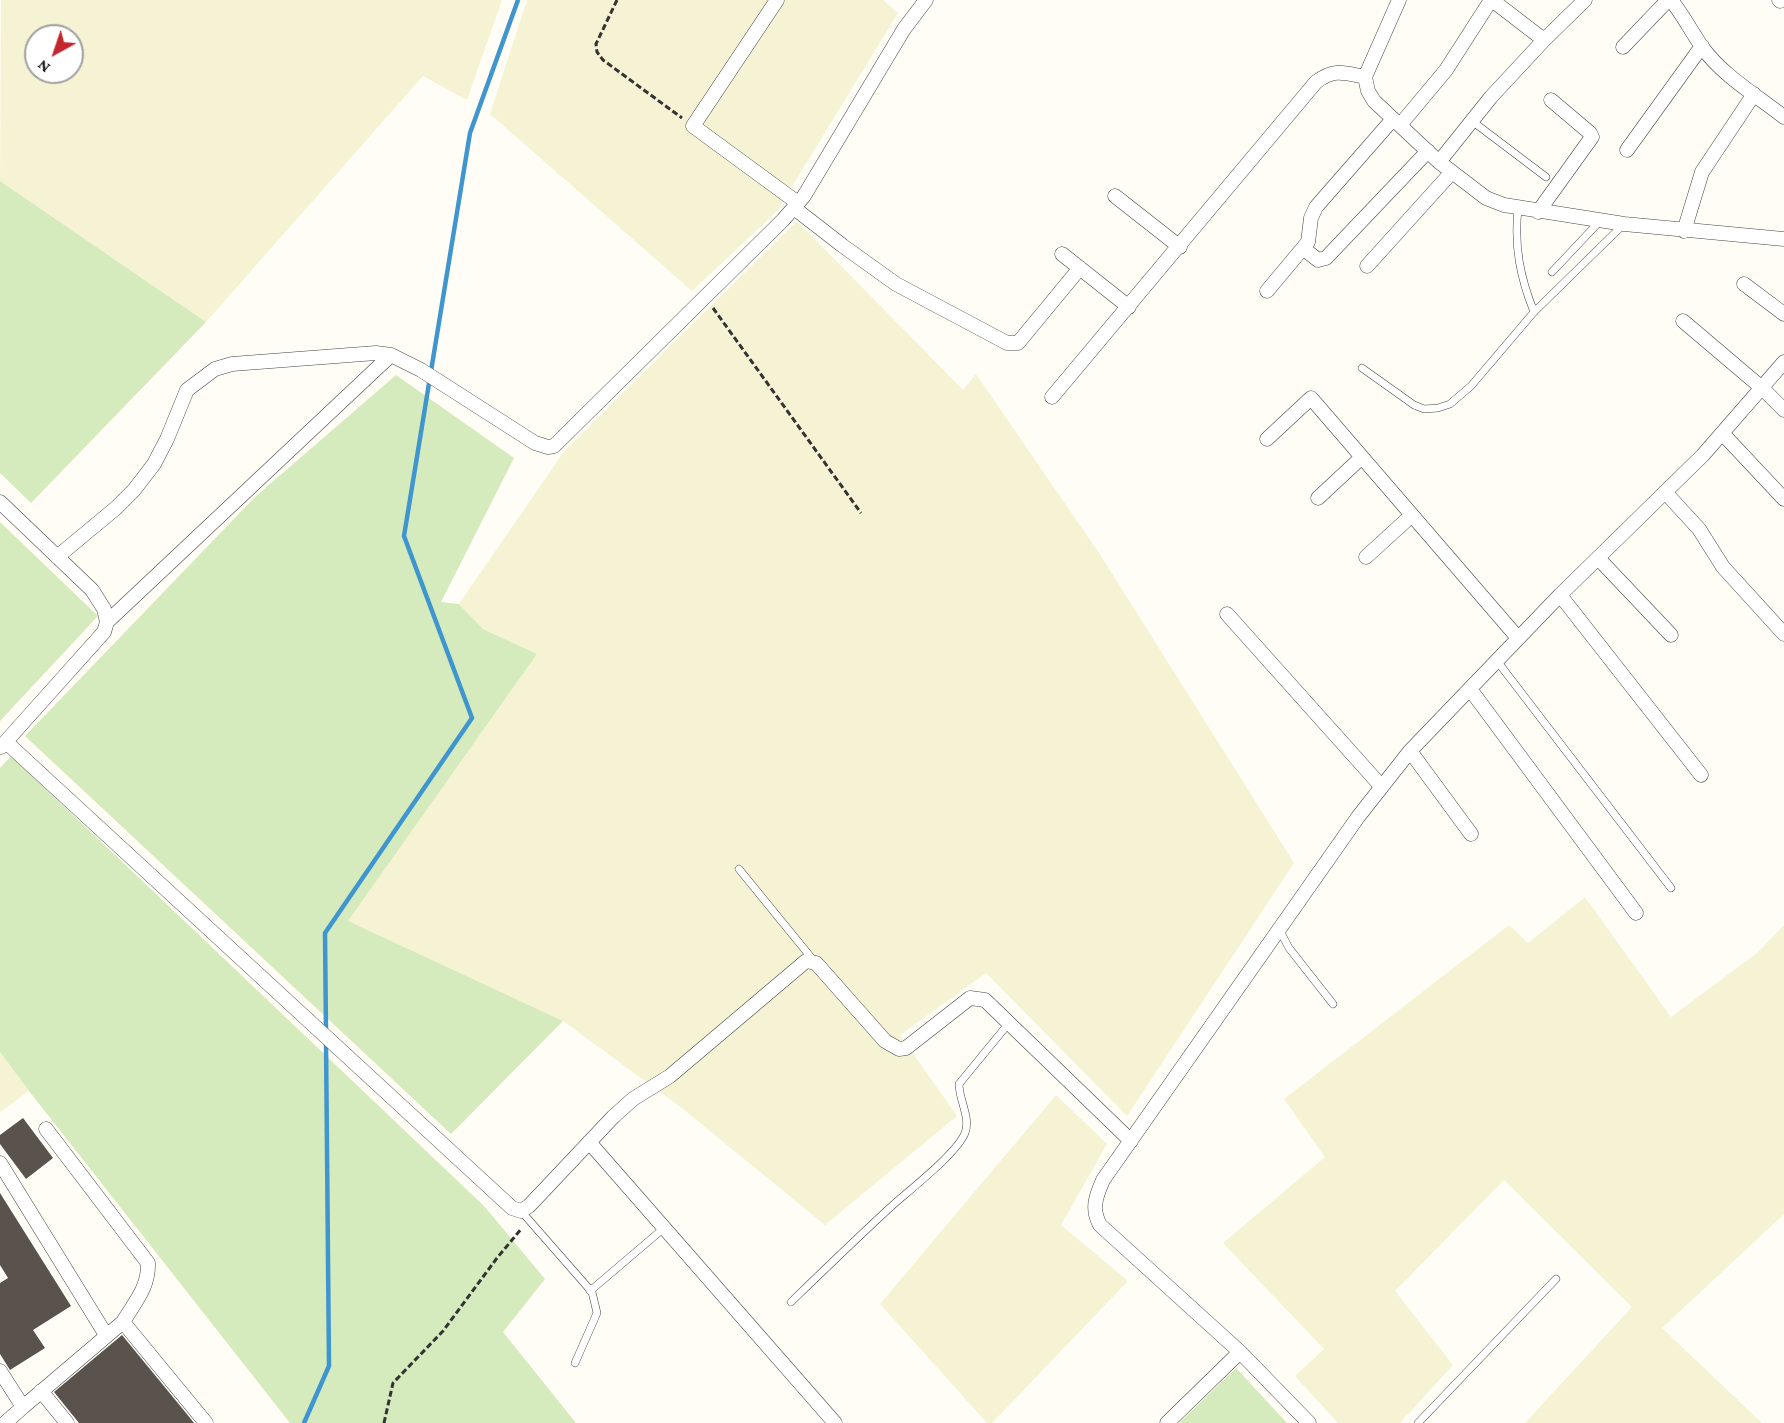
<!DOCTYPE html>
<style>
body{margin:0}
#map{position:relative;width:1784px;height:1423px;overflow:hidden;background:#fffdf5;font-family:"Crimson Pro",serif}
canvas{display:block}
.north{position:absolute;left:24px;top:24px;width:60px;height:60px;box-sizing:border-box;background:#fff;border:2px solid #a0a0a0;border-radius:50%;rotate:220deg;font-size:16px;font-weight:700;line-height:24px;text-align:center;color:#111}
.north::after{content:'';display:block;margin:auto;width:21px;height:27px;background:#c4262e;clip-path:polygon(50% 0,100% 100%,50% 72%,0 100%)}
</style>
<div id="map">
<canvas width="1784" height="1423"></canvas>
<div class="north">N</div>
</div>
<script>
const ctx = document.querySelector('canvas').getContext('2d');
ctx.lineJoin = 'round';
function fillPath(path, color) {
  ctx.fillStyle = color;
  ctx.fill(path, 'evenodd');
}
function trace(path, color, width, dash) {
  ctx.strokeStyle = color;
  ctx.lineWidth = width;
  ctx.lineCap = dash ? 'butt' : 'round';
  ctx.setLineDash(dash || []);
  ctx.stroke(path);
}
fillPath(new Path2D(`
 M1,0H502L467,100L423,76L206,322L0,181ZM36,36H72V72H36Z
 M527,0H883L898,13L777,211L692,291L490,114Z
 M797,221L963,390L976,374L1101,556L1294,863L1127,1116L986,973L900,1035L957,1116L825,1225L678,1105L563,1021L347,922L537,654L483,629L459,604L565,450Z
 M1585,897L1671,1017L1757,953L1784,925V1214L1662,1328L1762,1423H1525L1632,1307L1504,1180L1395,1291L1453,1365L1400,1423H1338L1295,1376L1324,1349L1223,1243L1325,1157L1284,1099L1509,925L1528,943Z
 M0,1052L29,1091L0,1112Z
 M1056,1095L1107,1144L1061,1225L1128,1281L992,1423H987L880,1304Z`), '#f6f3d4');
fillPath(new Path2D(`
 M0,181L206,322L31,503L0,473Z
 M396,375L514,458L441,602L459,604L483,629L537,654L348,921L563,1021L451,1134L25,736L255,497Z
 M0,522L98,616L0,721Z
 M11,756L485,1207L545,1279L503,1332L576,1423H290L29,1091L0,1052V768Z
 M1236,1368L1287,1423H1179Z`), '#d5ebbd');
trace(new Path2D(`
 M326,1033L325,933L472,718L404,536L470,133L518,0
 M304,1423L329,1366L326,1041`), '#3f96cf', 4.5);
fillPath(new Path2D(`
 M23,1118L53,1158L26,1179L0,1144V1135Z
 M0,1193L71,1306L33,1330L45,1348L10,1370L0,1354V1283L8,1278L0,1265Z
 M122,1335L186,1413L194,1423H79L54,1392Z`), '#5a524d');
const service = new Path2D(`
 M1472,121L1546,177
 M1518,209C1514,246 1520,277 1534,312
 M1552,272L1600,221
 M1362,368L1414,405L1424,409L1438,408L1450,404L1471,386L1534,312L1624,224
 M1497,661L1671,888
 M739,869L814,961
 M1279,929L1289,948L1333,1004
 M521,1211L592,1292L597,1313L575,1363
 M590,1291L664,1228
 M791,1302C825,1269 859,1236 894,1204C911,1189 957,1153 965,1133C971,1118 959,1100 959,1084L1009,1023
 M1418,1423L1556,1279`);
const minor = new Path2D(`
 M777,0L693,126L798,203
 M1399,0L1365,77L1368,91L1374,101L1439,162L1486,198L1504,205L1624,224L1784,239
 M1492,0L1544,40
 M1671,0C1683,15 1691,31 1702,47C1723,76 1756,95 1784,117
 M1779,0L1780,1
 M1623,47L1668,0
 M1400,125L1446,70L1491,0
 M1627,150L1702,46
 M1439,162L1491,97L1544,40L1585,0
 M1115,196L1180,247
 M794,208L843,246L896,284L1007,343H1018L1080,268
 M1538,212L1592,137L1590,133L1551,100
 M1684,231L1702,172L1754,94
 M1304,249L1318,260L1326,258L1428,151
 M1062,254L1129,307
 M1367,266L1452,172
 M1744,284L1784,314
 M1267,291L1308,242L1311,218L1316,207L1393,119
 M1683,321L1762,388L1784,410
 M1052,397L1316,82C1335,68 1344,73 1365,77
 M1722,433L1784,499
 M1267,439L1311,398L1518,638
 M1665,492L1699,529L1723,567L1784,634
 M1318,498L1362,457
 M0,502L92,590L104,609L107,622L104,632L1,747
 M57,557L116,508L134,490L154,464L167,439L187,390L215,369L232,364L376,353L391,355L421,370L535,443L548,447L554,446L783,220L804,196L904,29L926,0
 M1366,557L1412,515
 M1598,558L1671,635
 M1560,595L1701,775
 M1227,614L1381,786
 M107,622L391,355
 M1470,689L1636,913
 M6,742L512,1208L521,1211L529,1206L613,1117L633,1099L670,1076L806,961L816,963L885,1041L899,1049L906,1048L970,998L985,1000L1131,1141
 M1410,751L1471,834
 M46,1129L148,1263C149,1287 135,1302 123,1322
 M589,1142L835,1423
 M0,1163L106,1335
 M0,1371L23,1407L5,1423
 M41,1391L67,1423
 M23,1407L123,1322L206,1423
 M1167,1423L1240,1352
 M1309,1423L1240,1352L1100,1225C1091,1209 1096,1196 1103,1180L1358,817L1410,751L1560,595L1703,455L1784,362`);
trace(service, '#444', 8);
trace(minor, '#444', 15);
trace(new Path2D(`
 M617,0L596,44L597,52L603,60L682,118
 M713,308L861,513
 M384,1423L393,1383L443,1331L497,1258L522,1228`), '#333', 3, [6, 3]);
trace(service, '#fff', 7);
trace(minor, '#fff', 14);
</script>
